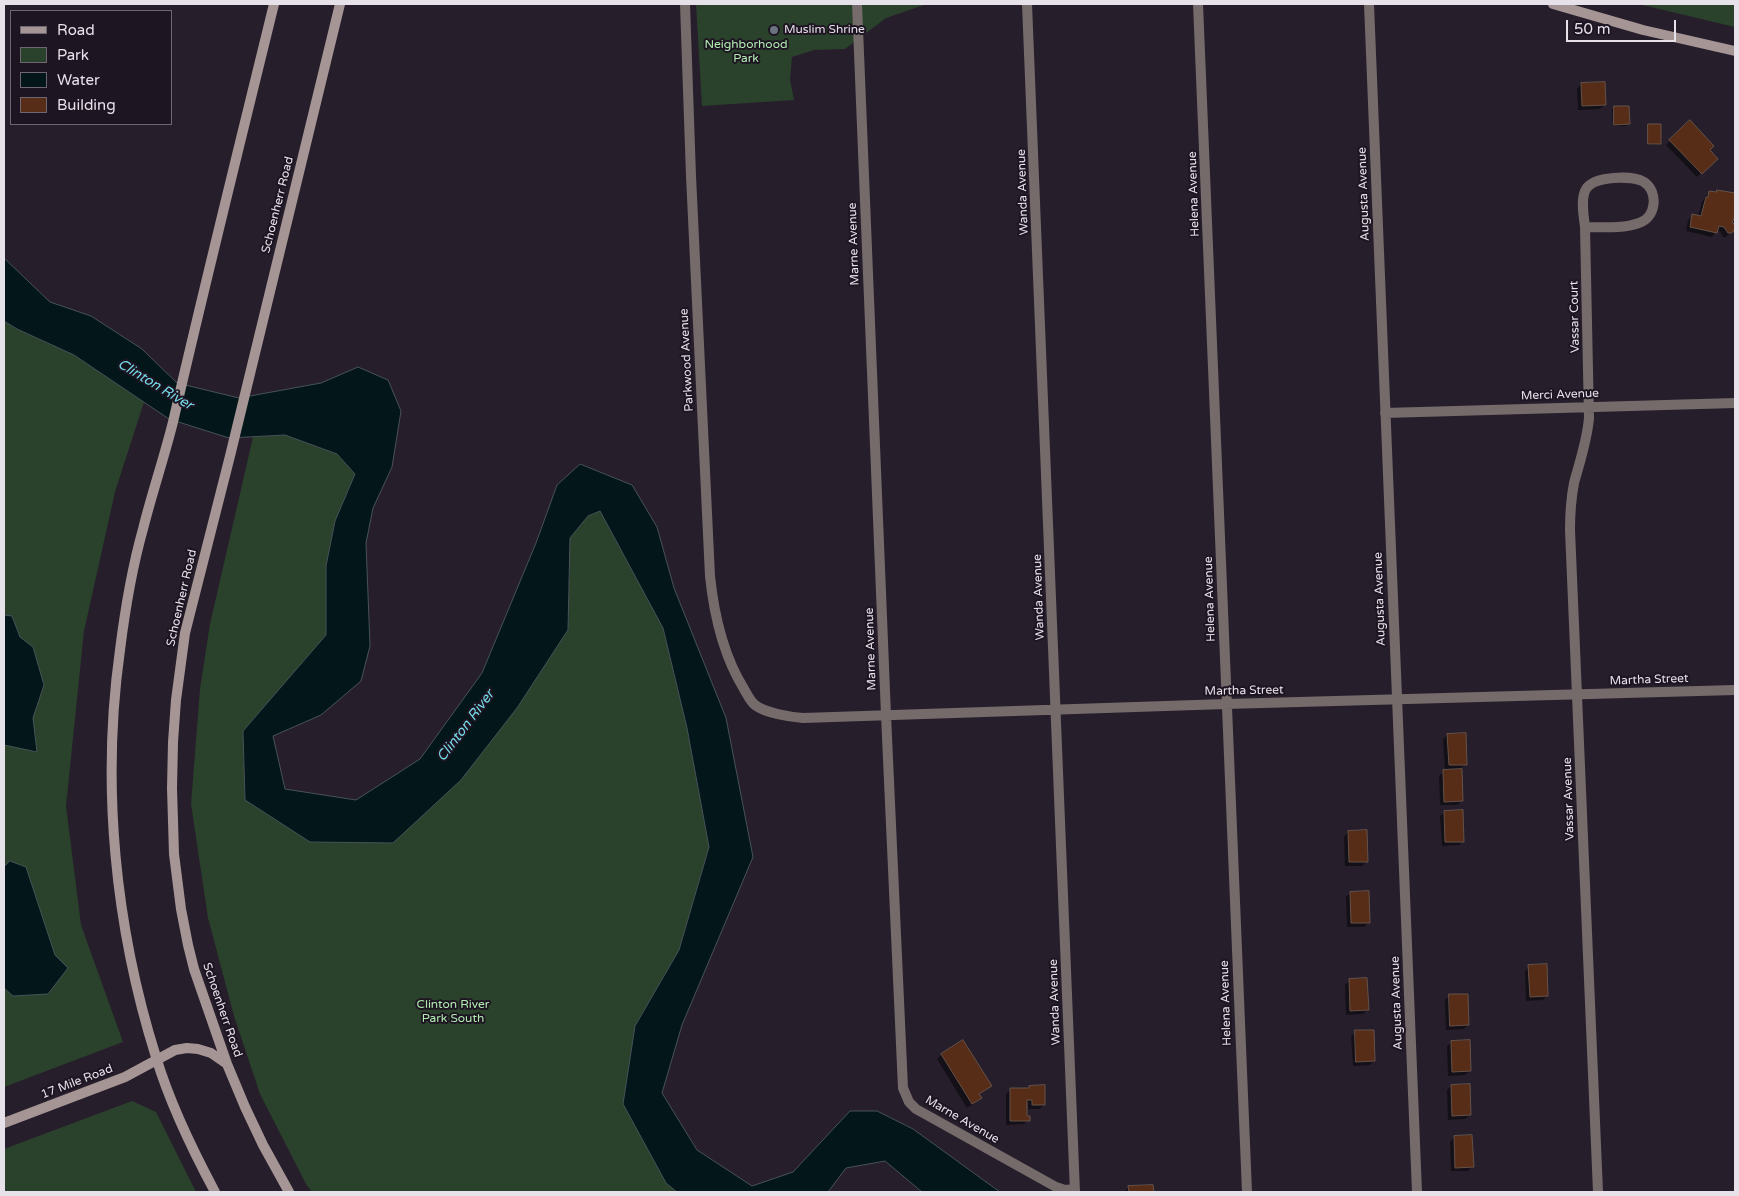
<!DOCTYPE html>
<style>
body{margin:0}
#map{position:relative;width:1739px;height:1196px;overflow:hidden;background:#271e2c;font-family:"Varela Round",sans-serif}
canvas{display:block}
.frame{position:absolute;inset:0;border:5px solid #e7e1ea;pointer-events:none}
.legend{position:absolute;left:10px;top:10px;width:162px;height:115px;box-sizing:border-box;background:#1e1522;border:1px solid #6e6772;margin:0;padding:6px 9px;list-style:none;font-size:15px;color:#e7e1ea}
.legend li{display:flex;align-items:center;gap:10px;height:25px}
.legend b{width:25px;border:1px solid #6e6772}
.scale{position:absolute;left:1566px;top:20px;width:110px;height:22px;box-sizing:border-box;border:2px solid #e7e1ea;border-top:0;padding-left:6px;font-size:15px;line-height:18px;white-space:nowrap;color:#e7e1ea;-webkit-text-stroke:4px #1e1522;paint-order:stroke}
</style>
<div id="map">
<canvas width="1739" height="1196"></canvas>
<div class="frame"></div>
<ul class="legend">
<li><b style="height:6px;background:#a59594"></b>Road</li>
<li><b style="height:14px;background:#2a412b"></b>Park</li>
<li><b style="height:14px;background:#031619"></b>Water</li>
<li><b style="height:14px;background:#572d18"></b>Building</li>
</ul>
<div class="scale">50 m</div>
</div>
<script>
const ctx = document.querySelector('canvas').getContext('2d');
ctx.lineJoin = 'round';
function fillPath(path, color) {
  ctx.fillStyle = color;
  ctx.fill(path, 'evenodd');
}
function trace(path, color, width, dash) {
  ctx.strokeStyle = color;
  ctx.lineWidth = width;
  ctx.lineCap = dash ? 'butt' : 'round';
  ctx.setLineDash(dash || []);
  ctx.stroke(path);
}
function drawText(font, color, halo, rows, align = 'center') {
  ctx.font = font + ' "Varela Round",sans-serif';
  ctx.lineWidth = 4;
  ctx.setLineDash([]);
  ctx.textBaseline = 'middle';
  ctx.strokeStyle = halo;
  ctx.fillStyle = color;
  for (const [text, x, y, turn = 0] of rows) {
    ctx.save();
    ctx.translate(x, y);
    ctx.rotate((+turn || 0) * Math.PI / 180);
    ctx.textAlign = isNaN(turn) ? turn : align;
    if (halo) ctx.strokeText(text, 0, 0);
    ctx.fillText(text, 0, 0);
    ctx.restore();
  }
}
fillPath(new Path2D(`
 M696,4H927L886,18L845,49L814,50L792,57L790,80L794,100L702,106Z
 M1638,4H1735V27Z
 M4,321L17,329L74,355L144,402L115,492L84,631L66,806L81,925L123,1042L4,1087Z
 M285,435L337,454L355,474L335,521L326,566V635L243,731L245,800L393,843L568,630L570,538L588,516L600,511L663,628L687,728L709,847L679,950L635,1026L666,1183L677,1192H312L306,1184L260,1094L234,1016L208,918L191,804L200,689L210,624L253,437Z
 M132,1101L156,1112L196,1192H4V1149Z`), '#2a412b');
const water = new Path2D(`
 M4,258L50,302L91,316L142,349L177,383L239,398L321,383L358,367L388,380L401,411L392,467L373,508L366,543L370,646L361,681L321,715L273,736L285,789L356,800L420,759L482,673L536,543L557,485L580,464L632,485L657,527L674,588L726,718L753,857L682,1025L662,1093L697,1150L752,1186L793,1172L850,1111H877L913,1129L1000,1192H922L885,1161L846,1168L828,1192H677L666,1183L623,1104L635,1026L679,950L709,847L687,728L663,628L600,511L588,516L570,538L568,630L517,708L461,780L393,843L310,842L245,800L243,731L326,635V566L335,521L355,474L337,454L285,435L229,438L169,419L74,355L17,329L4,321Z
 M4,615L12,616L20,637L33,647L44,685L33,718L37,752L4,745Z
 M10,861L26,867L55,955L68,968L48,994L13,996L4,988V867Z`);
fillPath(water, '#031619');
trace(water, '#475358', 1);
fillPath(new Path2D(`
 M1581,84L1605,105L1600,109L1578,110L1577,89Z
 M1614,108L1628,124L1626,126H1613L1612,109Z
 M1690,122L1708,150L1716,158L1697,177L1666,145Z
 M1649,125L1660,143L1658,145H1647V127Z
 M1717,191L1735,195V211L1734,218L1731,220L1734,229L1726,237H1723L1720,231H1716L1712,237L1686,231L1688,220L1693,216L1698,217L1702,202L1705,197L1710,192L1715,193Z
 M1448,735L1466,764L1460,769L1462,801L1457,805H1440L1439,776L1445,771L1443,739Z
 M1445,812L1463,841L1459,845L1442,846L1440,816Z
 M1348,832L1367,861L1362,866H1345L1344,837Z
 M1350,893L1369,922L1364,927H1347L1346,897Z
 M1529,967L1547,996L1543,1000L1526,1001L1525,971Z
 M1349,981L1367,1010L1363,1014L1346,1015L1345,985Z
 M1450,996L1468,1025L1464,1029L1446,1030L1445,1000Z
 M1356,1032L1374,1061L1370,1065L1353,1066L1351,1036Z
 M1452,1042L1470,1071L1465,1075L1448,1076L1447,1046Z
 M941,1055L991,1086L979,1095L980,1098L976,1102L967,1108L937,1059Z
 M1451,1086L1470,1115L1465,1119L1448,1120L1447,1090Z
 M1029,1087L1044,1105L1040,1109H1028V1103H1025L1026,1117L1028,1120L1024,1124L1006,1125V1094L1010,1090L1027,1089Z
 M1454,1137L1472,1166L1468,1171H1451L1450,1142Z
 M1152,1186V1192H1124L1129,1187Z`), '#0007');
const building = new Path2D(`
 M1605,82L1606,105L1582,106L1581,83Z
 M1614,106H1629L1630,124L1614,125Z
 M1690,120L1714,146L1710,150L1718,159L1702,174L1669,140Z
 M1648,124H1661V144H1648Z
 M1717,190L1735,193V217L1732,222L1735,225L1734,231L1731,233H1728L1724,227L1719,226L1717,233L1690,227L1692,214L1701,216L1706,197H1708L1709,191L1716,192Z
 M1466,733L1467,765H1449L1447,734Z
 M1462,769L1463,801L1444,802L1443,770Z
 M1463,810L1464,842H1445L1444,811Z
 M1367,830L1368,862H1349L1348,831Z
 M1369,891L1370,923H1351L1350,892Z
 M1547,964L1548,996L1530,997L1528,965Z
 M1367,978L1369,1010L1350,1011L1349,979Z
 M1449,994H1468L1469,1025L1450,1026Z
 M1355,1030H1374L1375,1061L1356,1062Z
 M963,1040L992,1086L979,1094L982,1098L972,1104L941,1054Z
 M1470,1040L1471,1071L1452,1072L1451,1041Z
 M1470,1084L1471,1115L1452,1116L1451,1085Z
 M1045,1085V1105H1032V1100H1027V1116H1030V1121H1010V1088H1029V1086Z
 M1472,1135L1474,1167L1455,1168L1454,1136Z
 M1153,1185L1154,1192H1129L1128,1186Z`);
fillPath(building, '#572d18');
trace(building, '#645249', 1);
trace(new Path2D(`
 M685,4L691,176L710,576C714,615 723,655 744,689C747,694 750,701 755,705C765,713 790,717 803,718L1226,704L1735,690
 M857,4L886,715L903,1088L909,1102L916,1109L1056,1187L1065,1190L1075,1189
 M1027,4L1075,1192
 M1198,4L1247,1192
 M1369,4L1417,1192
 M1585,227C1584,217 1580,199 1586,189C1594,176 1632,175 1644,182C1659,192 1656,218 1639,223C1623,229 1602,227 1585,227L1589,418C1587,441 1580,461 1574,483C1571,499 1570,514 1570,530L1598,1192
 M1385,413L1735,403`), '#756b6b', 10);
trace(new Path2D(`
 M1553,4L1643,30L1735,51
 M4,1123L125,1077L175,1050L187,1048L198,1049L211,1053L227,1064
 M215,1192C192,1149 170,1104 156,1057C115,927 101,785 120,650C125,610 132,568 143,529C152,493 164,458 173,422C205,283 240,143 274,4
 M289,1192L263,1145L245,1107L227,1064L194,969L188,945L181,909L174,854L172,788L173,742L176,700L185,633L230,456L340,4`), '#a59594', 10);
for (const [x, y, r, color] of [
 [774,30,5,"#6b7280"]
]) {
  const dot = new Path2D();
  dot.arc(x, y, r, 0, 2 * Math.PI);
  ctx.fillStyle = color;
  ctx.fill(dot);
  trace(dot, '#1e1522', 2);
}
drawText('12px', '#e7e1ea', '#1e1522', [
 ["Muslim Shrine",784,30]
], 'left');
drawText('12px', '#b1ecb1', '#1e1522', [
 ["Neighborhood",746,45],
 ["Park",746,59],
 ["Clinton River",453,1005],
 ["Park South",453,1019]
]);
drawText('12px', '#e7e1ea', '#1e1522', [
 ["Wanda Avenue",1023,192,-92],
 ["Helena Avenue",1194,194,-92],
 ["Augusta Avenue",1364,194,-92],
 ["Schoenherr Road",278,205,-76],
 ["Marne Avenue",854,244,-92],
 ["Vassar Court",1575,317,-91],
 ["Parkwood Avenue",687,360,-93],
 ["Merci Avenue",1560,395,-2],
 ["Wanda Avenue",1039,597,-92],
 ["Schoenherr Road",182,598,-77],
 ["Helena Avenue",1210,599,-92],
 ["Augusta Avenue",1380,599,-92],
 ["Marne Avenue",871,649,-92],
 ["Martha Street",1649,680,-2],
 ["Martha Street",1244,691,-1],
 ["Vassar Avenue",1569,799,-92],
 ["Wanda Avenue",1055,1002,-92],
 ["Helena Avenue",1226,1003,-92],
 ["Augusta Avenue",1397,1003,-92],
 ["Schoenherr Road",222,1010,71],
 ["17 Mile Road",77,1082,-21],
 ["Marne Avenue",962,1120,30]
]);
drawText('italic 14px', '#75ddec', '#1e1522', [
 ["Clinton River",155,385,31],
 ["Clinton River",466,726,-53]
]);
</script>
